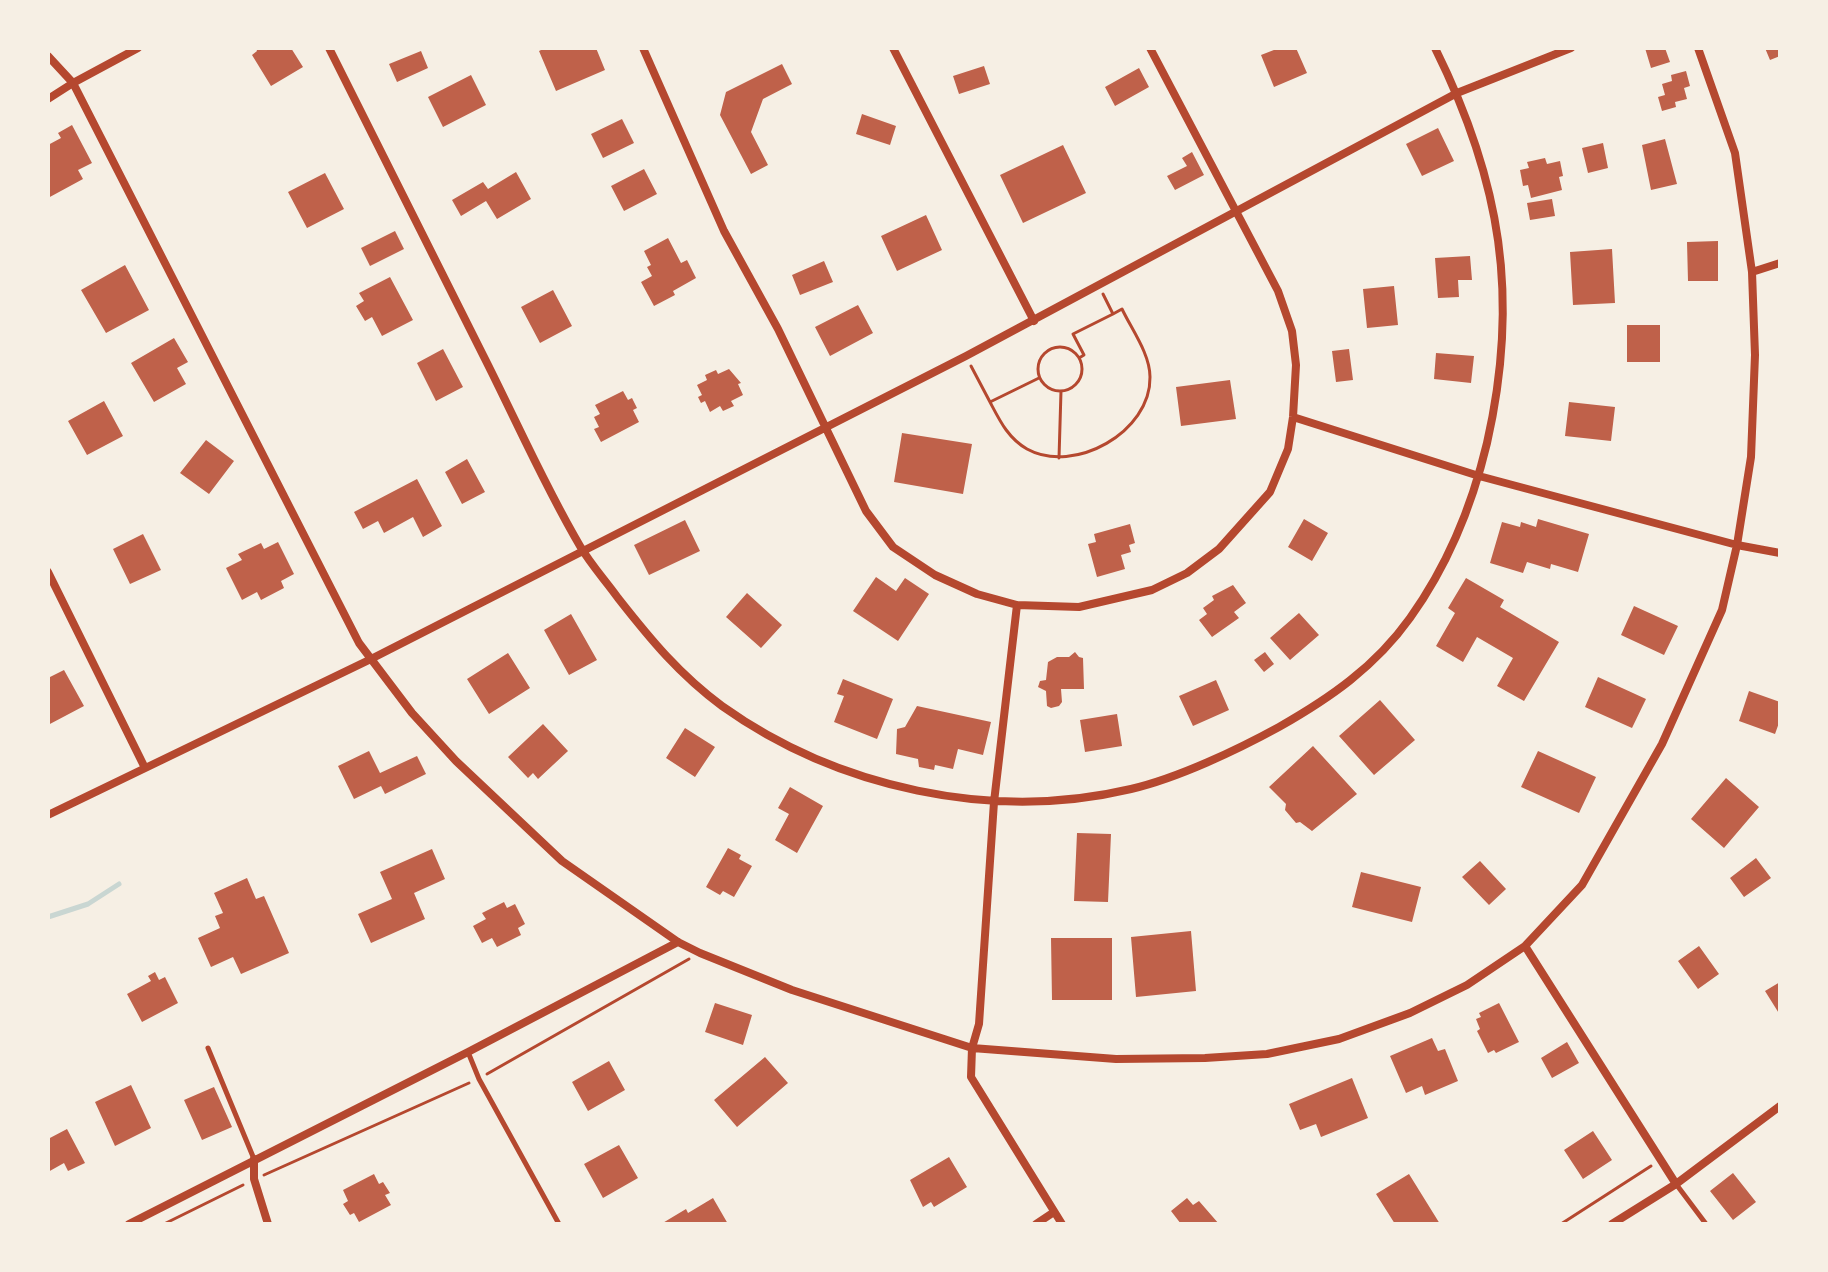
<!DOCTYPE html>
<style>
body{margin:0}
#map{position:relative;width:1828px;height:1272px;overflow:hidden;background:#f6efe4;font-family:"Source Sans 3",sans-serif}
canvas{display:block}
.frame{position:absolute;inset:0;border:50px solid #f6efe4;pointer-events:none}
</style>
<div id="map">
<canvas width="1828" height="1272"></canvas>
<div class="frame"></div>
</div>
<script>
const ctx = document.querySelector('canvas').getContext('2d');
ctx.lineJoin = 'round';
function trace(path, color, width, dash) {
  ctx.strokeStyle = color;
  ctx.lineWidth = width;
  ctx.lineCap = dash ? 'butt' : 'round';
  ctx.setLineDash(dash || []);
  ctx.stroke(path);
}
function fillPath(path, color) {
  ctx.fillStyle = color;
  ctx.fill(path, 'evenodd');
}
trace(new Path2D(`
 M48,917L88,904L119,884`), '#c9d6d2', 5);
fillPath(new Path2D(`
 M256,48H291L303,67L271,86L252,55L257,51Z
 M545,48H596L605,70L556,91L539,51Z
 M1279,48H1296L1307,73L1274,87L1261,55Z
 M1645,48H1665L1670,62L1651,68Z
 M1765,48H1780V56L1770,60Z
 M421,51L428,68L397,82L389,64Z
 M782,64L792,84L763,99L751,132L768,165L751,174L720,115L726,92Z
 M984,66L990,84L959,94L953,76Z
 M1139,68L1149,87L1115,106L1105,87Z
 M1686,71L1690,86L1684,88L1687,99L1675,102L1676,107L1662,111L1658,97L1665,95L1662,84L1672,81L1671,75Z
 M471,75L486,105L443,127L428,97Z
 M862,114L896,126L890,145L856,134Z
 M622,119L634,143L603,158L591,134Z
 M72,125L92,163L78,170L83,179L48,198V145L61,138L58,133Z
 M1438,128L1454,161L1422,176L1406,144Z
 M1665,139L1677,184L1651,190L1642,145Z
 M1603,143L1608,168L1588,173L1582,148Z
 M1063,145L1086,193L1023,223L1000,175Z
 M1192,152L1204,175L1175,190L1167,176L1187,166L1182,158Z
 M1545,158L1547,164L1560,161L1563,176L1559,177L1562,190L1531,198L1528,185L1523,186L1520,170L1529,168L1527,162Z
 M644,169L657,194L624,211L611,186Z
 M516,172L531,199L497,219L486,201L461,216L452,200L483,182L488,189Z
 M325,173L344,209L307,228L288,192Z
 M1552,199L1555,216L1530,220L1527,203Z
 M926,215L942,250L897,271L881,236Z
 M395,231L404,249L370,266L361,248Z
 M668,238L681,263L687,260L696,278L673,291L675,295L654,306L641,282L652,276L647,267L651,265L644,251Z
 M1718,241V281H1688L1687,242Z
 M1612,249L1615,303L1573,305L1570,252Z
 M1470,256L1472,280H1458L1459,297L1438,298L1435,258Z
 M824,261L833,282L800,295L792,275Z
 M125,265L149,310L106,333L81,290Z
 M390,277L413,320L382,336L372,317L365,321L356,306L364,301L359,293Z
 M1394,286L1398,325L1367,328L1363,289Z
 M553,290L572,326L540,343L521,307Z
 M858,305L873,333L830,356L815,327Z
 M1627,325H1660V362H1627Z
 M174,338L188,362L177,368L186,384L154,402L131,363Z
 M443,349L463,387L436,401L417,363Z
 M1349,349L1353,380L1336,382L1332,351Z
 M1436,353L1474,356L1471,383L1434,379Z
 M729,369L741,383L738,384L743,395L731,401L734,406L723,411L720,406L710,412L705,401L701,403L698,397L702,395L697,385L707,380L705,375L716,370L718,374Z
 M1230,380L1236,419L1181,426L1176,387Z
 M623,391L628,400L632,398L637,408L633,410L639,422L601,442L594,429L599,427L594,417L600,414L595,405Z
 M104,401L123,436L87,455L68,421Z
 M1569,402L1615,407L1611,441L1565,436Z
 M902,433L972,444L963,494L894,482Z
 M206,440L234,461L209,494L180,473Z
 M467,459L485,492L462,504L445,472Z
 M417,479L442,526L423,537L413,517L384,533L378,521L363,529L354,512Z
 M1304,519L1328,533L1312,561L1288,547Z
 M1538,519L1589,534L1578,572L1551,564L1550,569L1527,562L1523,573L1490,563L1502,522L1520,527L1521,522L1536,527Z
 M685,520L700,551L649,575L634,545Z
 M1130,524L1135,543L1129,545L1131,552L1121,555L1125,569L1097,577L1088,544L1096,542L1094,534Z
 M143,534L161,570L130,584L113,549Z
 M278,542L294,574L281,581L284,588L261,600L257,592L242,600L226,568L242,560L238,554L261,543L264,549Z
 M876,577L896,591L905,578L929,594L898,641L853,611Z
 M1466,578L1504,600L1500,607L1559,642L1524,701L1497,686L1513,658L1477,637L1463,662L1436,646L1455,613L1448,608Z
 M1233,585L1246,603L1234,612L1239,618L1212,637L1199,620L1207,614L1203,608L1214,600L1212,596Z
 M747,593L782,625L761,648L726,617Z
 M1634,606L1678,626L1664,655L1621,635Z
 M1299,613L1319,635L1290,660L1270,638Z
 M571,614L597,660L569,675L544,630Z
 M1075,652L1079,657L1083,658L1084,689H1061L1062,702L1059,706L1051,708L1047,706L1046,691L1038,687L1040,681L1046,680L1048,662L1057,657H1069Z
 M1265,652L1274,664L1264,672L1254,660Z
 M508,653L530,688L489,714L467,679Z
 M64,670L84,706L48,725V678Z
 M1598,677L1646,699L1632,728L1585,707Z
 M843,679L893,699L877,739L834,722L844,696L837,694Z
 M1216,680L1229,710L1193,726L1179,696Z
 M1749,691L1780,702V720L1775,734L1739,721Z
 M1380,700L1415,740L1374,775L1339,736Z
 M917,706L991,722L983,755L958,749L953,769L935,765L934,770L919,767L918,759L896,754L897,729L905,727Z
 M1117,714L1122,746L1085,752L1080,720Z
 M543,724L568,751L538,779L533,773L528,778L508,757Z
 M685,728L715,747L695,777L666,758Z
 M1313,746L1357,794L1312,831L1300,822L1296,823L1285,810L1286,804L1269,787Z
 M369,751L380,773L417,756L426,774L385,794L381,786L354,799L338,766Z
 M1538,751L1596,777L1579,813L1521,787Z
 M1726,778L1759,807L1724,848L1691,819Z
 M790,787L823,806L797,853L775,840L789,814L778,808Z
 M1077,833L1111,834L1108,902L1074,901Z
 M728,848L741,855L739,859L752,866L734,897L723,891L720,895L706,887Z
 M432,849L445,879L414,893L425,919L371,943L358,914L392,899L380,872Z
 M1756,858L1771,878L1744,897L1730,878Z
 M1480,861L1506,889L1489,905L1462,877Z
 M1361,872L1421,887L1412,922L1352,907Z
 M247,878L256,899L264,896L289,953L241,974L233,957L211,967L198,938L220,928L215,916L223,913L214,893Z
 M504,902L507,908L515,904L525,924L518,928L521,935L497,947L492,938L482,943L473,926L486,919L482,913Z
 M1191,931L1196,991L1136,997L1131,937Z
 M1051,938H1112V1000H1052Z
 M1699,946L1719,974L1698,989L1678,961Z
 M155,972L159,980L165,977L178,1003L142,1022L127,994L151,981L148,976Z
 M1780,982V1015L1765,991Z
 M715,1003L752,1015L743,1045L705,1032Z
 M1499,1003L1519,1042L1496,1053L1494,1050L1488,1053L1477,1031L1480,1029L1476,1019L1481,1017L1479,1013Z
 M1432,1038L1438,1051L1445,1049L1458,1081L1425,1095L1422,1086L1406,1093L1390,1056Z
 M1567,1042L1579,1063L1552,1078L1541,1058Z
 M765,1057L788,1083L737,1127L714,1100Z
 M609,1061L625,1090L588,1111L572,1082Z
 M1352,1078L1368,1118L1321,1137L1316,1124L1300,1130L1289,1104Z
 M131,1085L151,1128L115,1146L95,1102Z
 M214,1087L232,1127L202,1140L184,1100Z
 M67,1129L85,1163L68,1171L64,1163L48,1172V1139Z
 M1593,1131L1612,1160L1583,1179L1564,1150Z
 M619,1145L638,1178L603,1198L584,1164Z
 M949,1157L967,1187L934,1207L931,1202L923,1207L910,1180Z
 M1733,1173L1756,1202L1733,1220L1710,1191Z
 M374,1174L379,1184L383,1182L390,1193L385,1195L391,1205L359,1222L354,1213L350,1215L343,1204L348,1201L343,1190Z
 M1409,1174L1440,1224H1395L1376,1194Z
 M713,1198L728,1224H661L686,1209L688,1213Z
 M1187,1198L1193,1205L1199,1201L1219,1224H1181L1171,1211Z`), '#bf614a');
trace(new Path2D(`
 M1038 369a22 22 0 1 1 44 0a22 22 0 1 1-44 0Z
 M1079,358L1084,355L1073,334L1113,314L1103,294
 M971,366L990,402L1039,378
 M990,402C1000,421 1008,438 1027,449C1074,475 1151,432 1150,377C1150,354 1132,330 1122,309L1113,314
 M1059,458L1061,391
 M487,1074L689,959
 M264,1175L469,1083
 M164,1224L243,1185
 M1561,1224L1651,1166`), '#b5482f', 3);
trace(new Path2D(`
 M208,1048L254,1159
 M468,1052L479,1079L559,1224
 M1676,1184L1706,1224`), '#b5482f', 5);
trace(new Path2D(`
 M329,48C380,150 432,253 483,355C515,418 544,485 580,546C591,565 606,581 618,598C651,640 679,674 722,706C837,788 992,822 1131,789C1178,778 1237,750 1279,727C1330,698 1375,667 1410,618C1448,565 1472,506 1487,443C1520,298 1501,181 1435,48
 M643,48L724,231L778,329L866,511L893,547L935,575L977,594L1017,605L1079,607L1152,590L1187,573L1219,549L1270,492L1288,449L1293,417L1296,365L1292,331L1278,291L1150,48
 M893,48L1034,321
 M48,56L73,83L359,643L412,713L456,761L562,861L678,942L700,953L792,990L972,1048L1116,1059L1205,1058L1267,1054L1339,1039L1410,1013L1467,985L1525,946L1582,885L1662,744L1722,610L1737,545L1751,457L1755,355L1752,272L1735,153L1698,48
 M48,99L73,83L138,48
 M1752,272L1780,263
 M1293,417L1479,476L1737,545L1780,553
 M48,572L145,768
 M1017,605L994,802L979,1024L972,1048L971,1077L1062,1224
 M48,815L369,660L966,356L1457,93L1571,48
 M1525,946L1676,1184
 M254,1159V1179L268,1224
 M129,1224L468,1052L678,942
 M1036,1224L1054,1212
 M1612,1224L1676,1184L1780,1106`), '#b5482f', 8);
</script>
